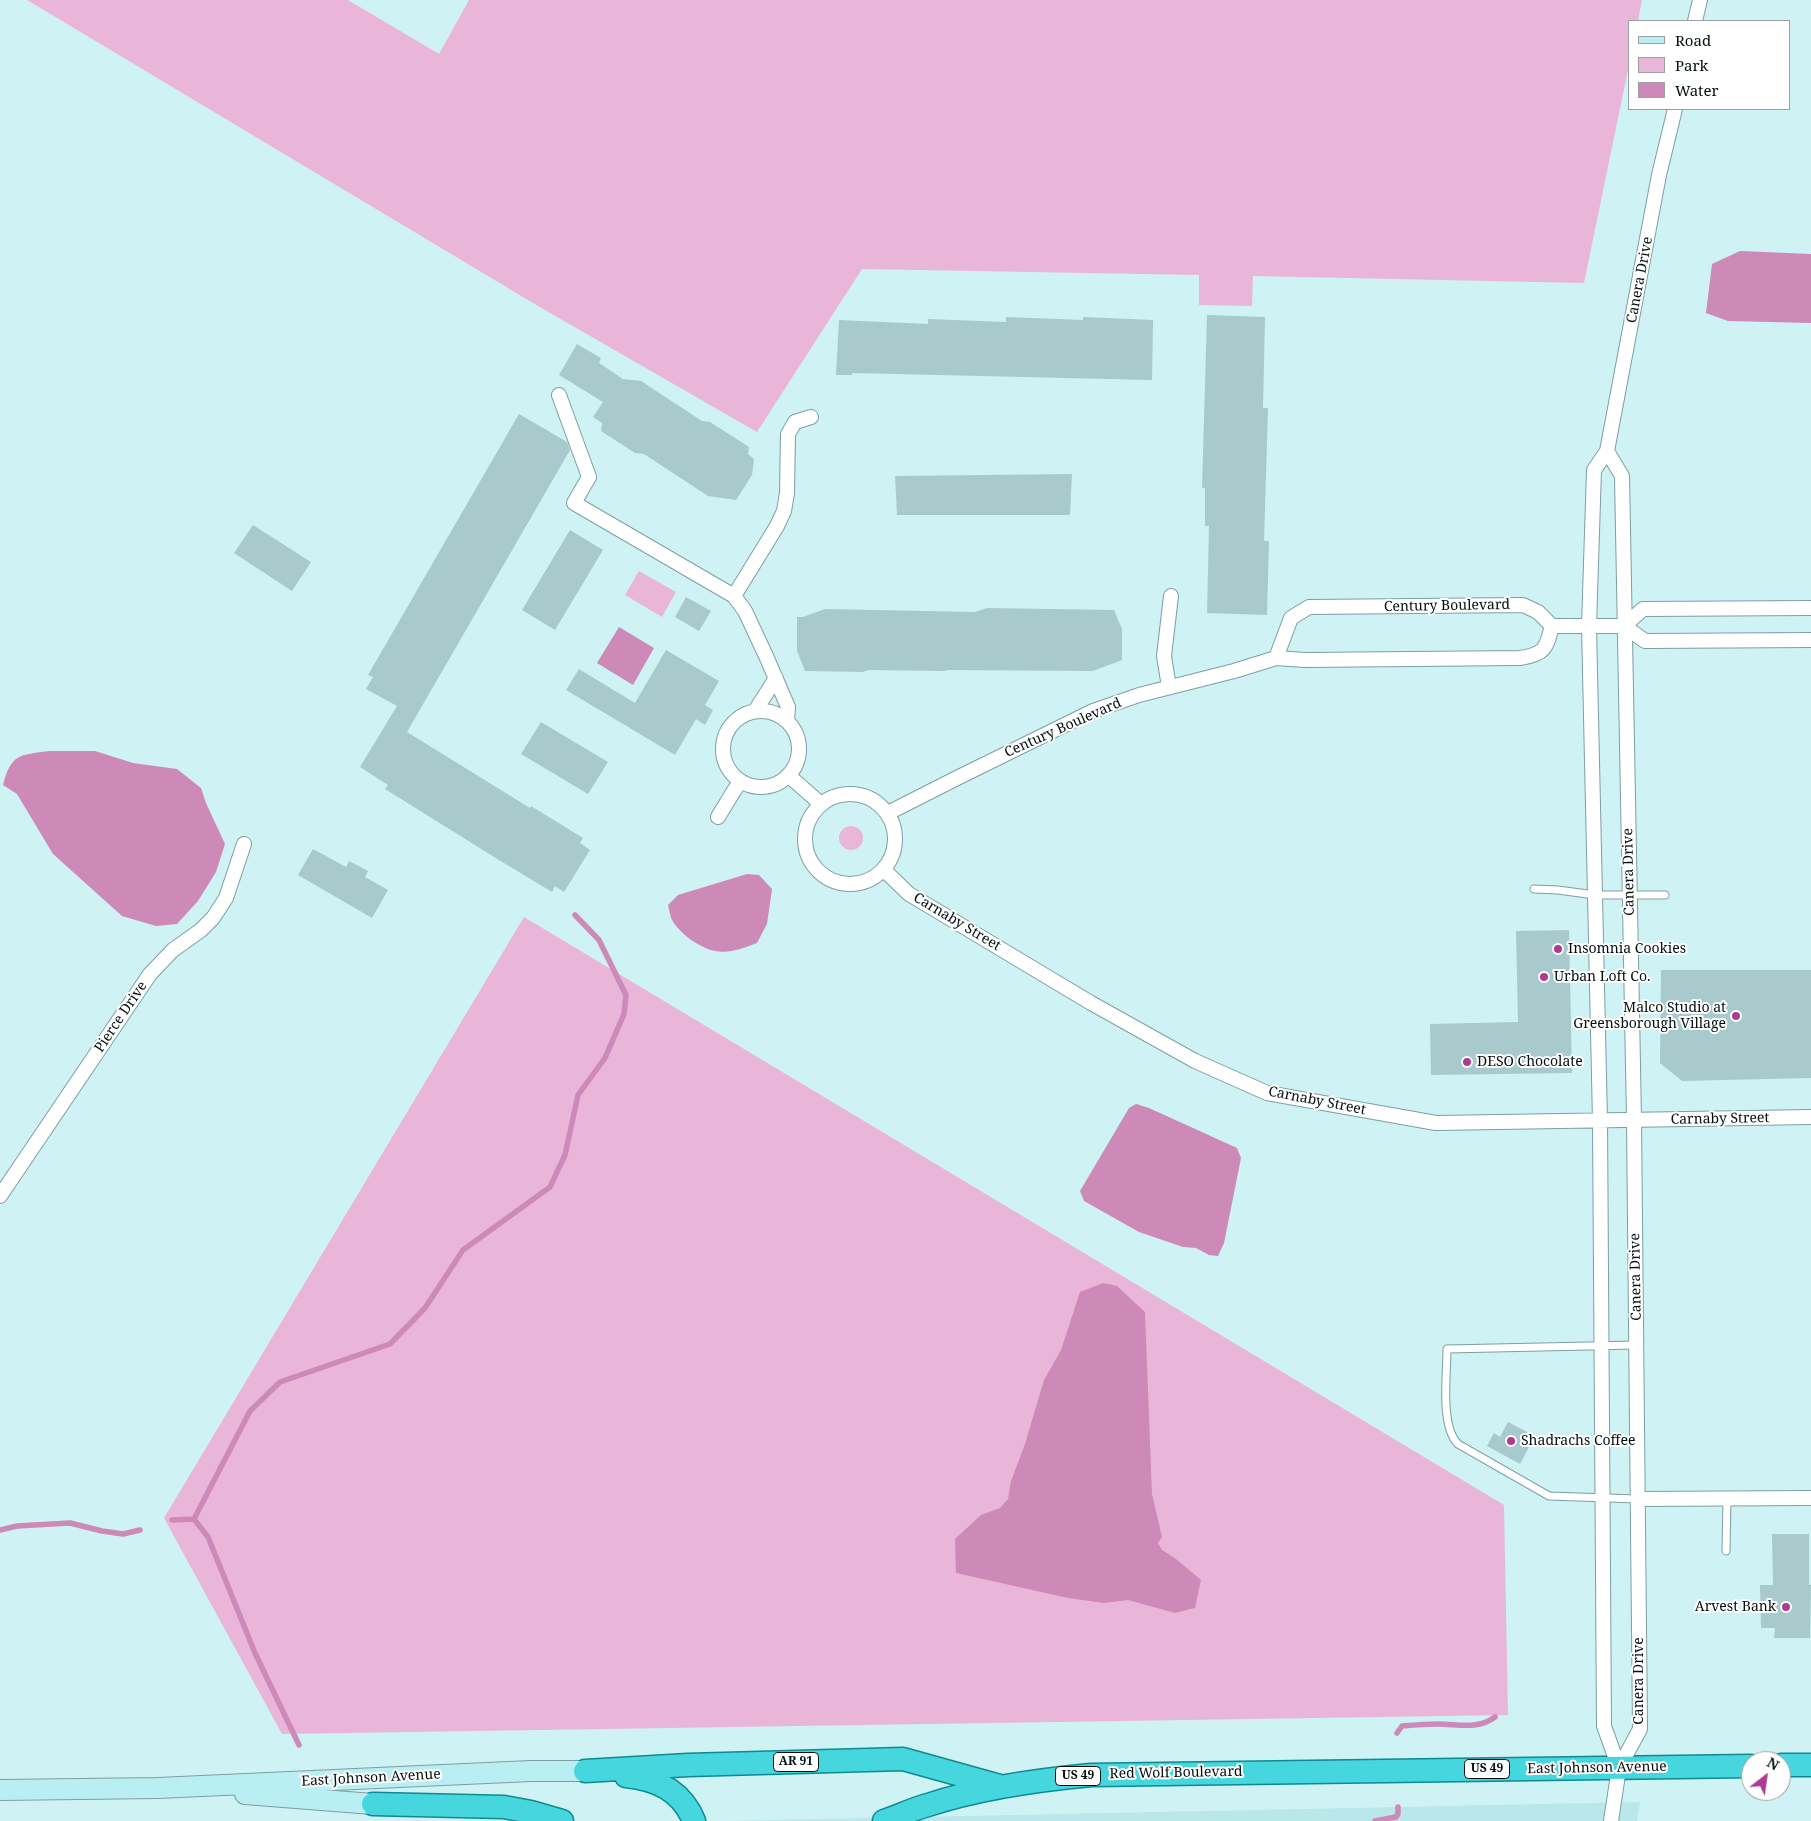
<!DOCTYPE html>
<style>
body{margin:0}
#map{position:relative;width:1811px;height:1821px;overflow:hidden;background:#cff2f5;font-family:"Noto Serif",serif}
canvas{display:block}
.legend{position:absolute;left:1628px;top:20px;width:162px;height:90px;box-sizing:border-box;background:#fff;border:1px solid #9a9f9f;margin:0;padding:6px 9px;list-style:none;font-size:15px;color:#030e0f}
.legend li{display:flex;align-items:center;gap:10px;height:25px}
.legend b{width:25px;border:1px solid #9a9f9f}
.north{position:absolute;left:1741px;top:1751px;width:50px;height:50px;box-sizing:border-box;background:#fff;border:1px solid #9a9f9f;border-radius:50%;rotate:30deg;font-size:14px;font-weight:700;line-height:20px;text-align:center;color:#030e0f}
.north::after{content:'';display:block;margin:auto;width:18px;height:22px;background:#ad3a94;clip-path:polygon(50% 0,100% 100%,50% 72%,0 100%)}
</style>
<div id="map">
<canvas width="1811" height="1821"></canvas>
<ul class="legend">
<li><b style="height:6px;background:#b9eff2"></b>Road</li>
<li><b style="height:14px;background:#e9b6d9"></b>Park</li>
<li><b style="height:14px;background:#cd8ab9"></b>Water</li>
</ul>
<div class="north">N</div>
</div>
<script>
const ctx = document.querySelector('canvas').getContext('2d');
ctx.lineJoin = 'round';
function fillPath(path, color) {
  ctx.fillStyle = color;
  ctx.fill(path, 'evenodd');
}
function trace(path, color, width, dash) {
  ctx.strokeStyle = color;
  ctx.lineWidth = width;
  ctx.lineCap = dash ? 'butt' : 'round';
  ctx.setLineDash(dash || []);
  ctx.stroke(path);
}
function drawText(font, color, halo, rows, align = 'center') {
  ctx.font = font + ' "Noto Serif",serif';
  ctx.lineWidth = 4;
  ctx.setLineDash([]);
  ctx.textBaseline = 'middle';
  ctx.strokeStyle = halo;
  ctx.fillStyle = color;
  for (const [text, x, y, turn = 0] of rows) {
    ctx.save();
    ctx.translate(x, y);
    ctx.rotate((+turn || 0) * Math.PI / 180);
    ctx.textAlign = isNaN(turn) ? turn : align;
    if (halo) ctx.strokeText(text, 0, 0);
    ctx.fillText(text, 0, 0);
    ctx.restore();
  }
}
fillPath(new Path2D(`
 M1640,1802L1637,1821H726Z`), '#b9e7ea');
fillPath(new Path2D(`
 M27,0H348L439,54L469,0H1642L1638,21H1630V60L1584,283L1253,276L1252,306L1201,305H1199V275L862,269L757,432L538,306Z
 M639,571L676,592L662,617L625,595Z
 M839 838a12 12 0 1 1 24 0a12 12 0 1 1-24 0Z
 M524,917L1504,1505L1508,1715L282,1734L164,1518Z`), '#e9b6d9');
fillPath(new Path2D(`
 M1740,251L1811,254V323L1728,321L1706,313L1712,264Z
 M619,627L654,648L633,685L597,663Z
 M49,751H95L133,763L177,769L201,788L206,803L225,844L216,872L198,901L177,924L156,926L122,916L53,854L17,794L3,785C11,754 19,755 49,751Z
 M747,874L759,875L772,889L767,924L757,943C744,948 729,954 715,951C700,948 680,934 672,920C670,916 669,909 668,905L678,895Z
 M1136,1104L1149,1108L1237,1148L1241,1158L1224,1243L1218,1256L1209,1255L1196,1248L1183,1247L1139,1232L1084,1201L1080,1191L1129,1108Z
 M1103,1283L1117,1286L1145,1312L1152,1494L1162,1537L1158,1543L1162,1550L1176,1559L1201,1580L1195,1608L1175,1613L1128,1600L1104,1603L1068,1598L956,1573L955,1539L981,1515L1000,1508L1008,1499L1011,1481L1025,1444L1044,1380L1061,1350L1080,1292Z`), '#cd8ab9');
trace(new Path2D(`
 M172,1520L194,1519
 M0,1530L17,1526L70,1523L102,1531L123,1534L140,1530
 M1397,1733L1402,1726C1414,1725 1426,1724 1438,1724C1457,1724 1478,1730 1495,1717
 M299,1745L255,1653L208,1537L194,1519L250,1411L280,1382L390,1344L425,1308L463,1250L550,1187L565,1155L578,1095L605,1058L624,1014L626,995L599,940L575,915
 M1375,1821L1396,1817L1398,1814V1807`), '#cd8ab9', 5.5);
fillPath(new Path2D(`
 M1207,315L1265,317L1263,408H1268L1264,541H1269L1267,615L1207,613L1209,526H1205V488H1202Z
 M1006,317L1083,320V317L1153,320L1152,380L852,373V375H836L839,320L928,324V319L1006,322Z
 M577,344L601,358L599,363L623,379L641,381L702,421L710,422L749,447L748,454L754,459L752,475L736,500L708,496L644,454L635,453L601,431L602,423L593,417L603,402L559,375Z
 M519,414L567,442L570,450L407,732L530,808L531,806L583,838L580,843L590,850L564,892L555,886L552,892L499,860L385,789L388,785L360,767L397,706L366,689L373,677L368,675Z
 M1072,474L1070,515H897L895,476Z
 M253,525L311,562L292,591L234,553Z
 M570,530L603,550L555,630L522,610Z
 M686,597L711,611L699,631L675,617Z
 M987,608L1114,610L1122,629V660L1093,671L948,670L944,671L868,670L863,672L805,671L797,651V617H803L825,609L975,612Z
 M666,650L719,681L705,705L713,710L705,725L696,719L675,755L566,690L579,669L635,703Z
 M541,722L608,762L588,794L521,754Z
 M313,849L346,867L349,861L368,871L365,877L388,890L372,918L298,875Z
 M1569,930L1572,1073L1431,1075L1430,1024L1518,1022L1516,931Z
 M1661,970H1811V1078L1682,1081L1660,1063Z
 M1508,1422L1535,1436L1520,1464L1487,1446L1494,1433L1500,1437Z
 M1772,1534H1809V1585H1811L1810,1638H1774L1775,1628H1761L1760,1585H1773Z`), '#a8cacd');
const service = new Path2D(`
 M1534,889L1558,890L1595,895H1665
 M1636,1345L1447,1349C1447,1375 1440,1426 1458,1444L1549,1496L1638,1499
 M1726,1551L1727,1499`);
const minor = new Path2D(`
 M1695,21L1700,0
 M559,395L589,477L574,503L734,596L745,611L766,656L788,707L787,721
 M1607,451L1622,476L1634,1120L1640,1729L1619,1768L1611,1821
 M734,596L777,526L784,511L787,493L788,434L795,422L811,417
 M1624,626L1643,609L1811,608
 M1276,658L1291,618L1309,607L1523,605L1538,612L1552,626H1624L1645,641L1811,640
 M1169,687L1164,656L1171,596
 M723 749a38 38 0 1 1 76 0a38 38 0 1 1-76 0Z
 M755,711L776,678
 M788,775L821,804
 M805 839a45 45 0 1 1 90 0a45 45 0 1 1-90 0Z
 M888,813L955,779L1093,711L1139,695L1234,671L1276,658L1305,660L1520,658C1545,654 1546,649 1552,626
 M718,817L740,781
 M884,870L909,894L1091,1003L1195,1061L1267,1093L1436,1123L1811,1117
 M0,1196L150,974L173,950L201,930L213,918L226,898L244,844
 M1638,1499L1811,1498
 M1619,1768L1604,1726L1600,1121L1589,626L1594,470L1607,451L1659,175L1675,109`);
const secondary = new Path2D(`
 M0,1790L158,1788L531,1771H585
 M245,1794L373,1804`);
const trunk = new Path2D(`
 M1781,1765H1811
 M585,1771L688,1765L903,1759L1000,1786
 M626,1776C657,1779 682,1791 694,1821
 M373,1804L504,1807L531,1812L562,1821
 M884,1821C899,1816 913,1809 928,1805C979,1788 1037,1780 1091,1775L1751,1766`);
trace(service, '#7e9fa1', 9);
trace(minor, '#7e9fa1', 16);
trace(secondary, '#7e9fa1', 22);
trace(trunk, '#108990', 25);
trace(service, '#fff', 7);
trace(minor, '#fff', 14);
trace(secondary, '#b9eff2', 20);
trace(trunk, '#46d6de', 22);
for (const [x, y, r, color] of [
 [1558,949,5,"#ad3a94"],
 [1544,977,5,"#ad3a94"],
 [1736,1016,5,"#ad3a94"],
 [1467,1062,5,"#ad3a94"],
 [1511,1441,5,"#ad3a94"],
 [1786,1607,5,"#ad3a94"]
]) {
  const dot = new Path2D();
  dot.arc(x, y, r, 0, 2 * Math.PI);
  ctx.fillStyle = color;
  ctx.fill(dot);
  trace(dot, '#fff', 2);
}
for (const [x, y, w] of [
 [796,1762,45],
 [1487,1769,45],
 [1078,1776,45]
]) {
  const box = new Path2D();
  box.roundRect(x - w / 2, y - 9.5, w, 19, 4);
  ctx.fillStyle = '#fff';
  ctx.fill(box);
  trace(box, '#030e0f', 1);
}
drawText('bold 12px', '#030e0f', null, [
 ["AR 91",796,1762],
 ["US 49",1487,1769],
 ["US 49",1078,1776]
]);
drawText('14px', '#030e0f', '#fff', [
 ["Canera Drive",1640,280,-79],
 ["Century Boulevard",1447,606,-1],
 ["Century Boulevard",1063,728,-24],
 ["Canera Drive",1629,872,-91],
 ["Carnaby Street",957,922,31],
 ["Pierce Drive",121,1017,-56],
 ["Carnaby Street",1317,1101,11],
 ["Carnaby Street",1720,1119,-1],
 ["Canera Drive",1636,1277,-91],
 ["Canera Drive",1639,1681,-90],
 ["East Johnson Avenue",1597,1768,-1],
 ["Red Wolf Boulevard",1176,1773,-1],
 ["East Johnson Avenue",371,1778,-3]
]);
drawText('14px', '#030e0f', '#fff', [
 ["Insomnia Cookies",1568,949],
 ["Urban Loft Co.",1554,977],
 ["Malco Studio at",1726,1008,"right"],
 ["Greensborough Village",1726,1024,"right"],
 ["DESO Chocolate",1477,1062],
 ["Shadrachs Coffee",1521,1441],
 ["Arvest Bank",1776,1607,"right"]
], 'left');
</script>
